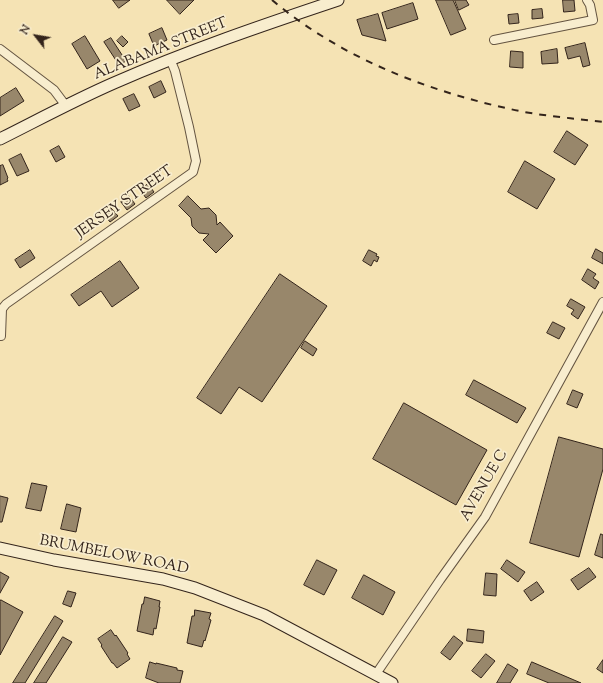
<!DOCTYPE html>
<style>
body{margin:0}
#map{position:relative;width:603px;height:683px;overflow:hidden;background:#f5e3b4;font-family:"Sorts Mill Goudy",serif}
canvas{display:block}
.north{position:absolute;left:16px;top:16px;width:40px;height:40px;-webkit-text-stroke:3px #f8edce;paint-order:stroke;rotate:301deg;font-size:11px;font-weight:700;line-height:16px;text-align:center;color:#33241b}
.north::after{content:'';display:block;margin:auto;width:14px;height:18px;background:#33241b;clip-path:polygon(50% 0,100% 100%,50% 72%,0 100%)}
</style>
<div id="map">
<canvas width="603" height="683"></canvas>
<div class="north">N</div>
</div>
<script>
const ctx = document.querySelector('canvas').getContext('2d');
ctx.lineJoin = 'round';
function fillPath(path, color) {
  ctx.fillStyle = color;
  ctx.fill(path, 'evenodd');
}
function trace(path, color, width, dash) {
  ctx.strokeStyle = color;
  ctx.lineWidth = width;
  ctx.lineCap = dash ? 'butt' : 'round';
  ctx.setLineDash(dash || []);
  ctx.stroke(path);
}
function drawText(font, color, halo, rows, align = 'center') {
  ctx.font = font + ' "Sorts Mill Goudy",serif';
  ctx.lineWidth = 3.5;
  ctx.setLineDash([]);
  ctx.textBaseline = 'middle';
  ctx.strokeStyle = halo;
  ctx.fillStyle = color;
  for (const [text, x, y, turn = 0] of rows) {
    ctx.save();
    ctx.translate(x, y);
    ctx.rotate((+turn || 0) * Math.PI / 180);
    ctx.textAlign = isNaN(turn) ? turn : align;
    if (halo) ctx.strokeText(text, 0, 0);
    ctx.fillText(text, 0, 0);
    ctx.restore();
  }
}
const building = new Path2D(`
 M113,0H130L119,8Z
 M167,0H194L180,14Z
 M436,0H453L466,29L451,35Z
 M455,0H466L469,5L459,10Z
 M563,0H574L575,11L564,12Z
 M413,3L418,19L387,29L382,13Z
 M542,9L543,18L532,19V10Z
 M378,14L386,41L362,35L357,20Z
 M518,14L519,23L509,24L508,15Z
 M162,28L167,40L154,46L149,34Z
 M85,36L100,61L87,69L72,44Z
 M122,36L128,42L123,47L117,41Z
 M111,38L126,61L119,65L104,42Z
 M585,43L590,65L583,67L580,56L568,59L565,48Z
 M557,49L558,63L542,64L541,52Z
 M511,51L523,52V68L510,67Z
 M161,81L166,92L154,98L149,87Z
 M16,88L24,101L0,116V98Z
 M134,94L140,106L129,111L123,99Z
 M567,131L588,145L575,165L554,152Z
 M59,146L65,157L56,162L50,151Z
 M21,154L29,171L17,176L9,160Z
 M525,161L555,179L537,209L508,192Z
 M3,165L8,178L7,179L8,181L0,185V166Z
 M148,184L154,192L146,198L140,190Z
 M129,196L135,204L127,210L121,202Z
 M188,196L201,209L209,208L216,215L217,225L220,222L233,236L216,253L203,240L209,234L199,233L192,226L191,218L179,206Z
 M111,208L118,216L110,222L104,214Z
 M596,249L603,253V264L592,258Z
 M30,250L35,258L20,268L15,260Z
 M369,250L377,254L376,256L379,257L377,262L374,260L371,266L363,261Z
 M120,261L139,288L112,307L101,291L79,306L71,295Z
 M588,269L596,274L593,278L599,282L595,289L582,280Z
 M280,274L327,306L262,402L239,387L221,414L197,398Z
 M571,299L585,307L578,319L571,314L574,310L567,306Z
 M553,322L565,328L559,339L547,333Z
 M305,341L317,349L313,356L301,348Z
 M474,380L526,408L517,423L466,395Z
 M573,390L583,394L577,408L567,404Z
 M404,403L487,450L456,505L373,459Z
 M559,437L603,449V469L579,557L530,543Z
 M32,483L47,486L41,511L26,508Z
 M0,496L8,498L2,522H0Z
 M67,504L81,508L76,532L61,529Z
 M601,534L603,535V558L595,555Z
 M317,560L337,570L324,595L304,585Z
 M507,560L525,572L518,582L501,569Z
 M589,568L596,577L578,590L571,580Z
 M0,572L9,577L0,593Z
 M486,573L497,574L496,596L484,595Z
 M364,575L395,592L383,615L352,598Z
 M537,582L544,592L531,601L524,591Z
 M68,591L76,593L71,607L63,604Z
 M145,597L160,601L159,607H160L156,629L154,628L153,635L137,631L142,604H143Z
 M1,600L23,612L0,655V602Z
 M195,610L211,613L209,619L211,620L205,641L204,640L202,647L187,643L192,616H194Z
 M55,616L63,621L25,683H13Z
 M468,629L484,631L483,643L467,641Z
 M111,630L115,636L116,635L128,653L127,654L130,659L117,668L113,663H112L101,646L102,645L98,639Z
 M454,636L463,643L450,660L441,653Z
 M63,637L72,642L46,683H34Z
 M486,654L495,661L481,678L472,671Z
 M603,660V673L597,669Z
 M150,662L156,664V663L177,668V670L183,671L180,683H159L146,678Z
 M532,662L581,683H549L527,674Z
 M508,664L518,670L510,683H497Z`);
fillPath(building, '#98876b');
trace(building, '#33241b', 1);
const street = new Path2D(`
 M494,40L593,20L590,5L587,0
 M0,49L54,90L66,106
 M1,336L2,309L6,304L193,172L196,161L189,127L175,71L171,61
 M376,674L440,580L485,517L603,302`);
const secondary = new Path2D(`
 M0,139C38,120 75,100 114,83C187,51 263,25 338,0
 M0,548L54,560L163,579L195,588L264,615L392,683`);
trace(street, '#645441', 10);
trace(secondary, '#33241b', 13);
trace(street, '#f8edce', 8);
trace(secondary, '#f8edce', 11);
trace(new Path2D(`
 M272,0C340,57 424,90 510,109C540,116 572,118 603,122`), '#33241b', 2, [7, 7]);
drawText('15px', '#33241b', '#f8edce', [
 ["ALABAMA STREET",161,50,-22],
 ["JERSEY STREET",125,203,-35],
 ["AVENUE C",485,486,-60],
 ["BRUMBELOW ROAD",114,556,11]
]);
</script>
